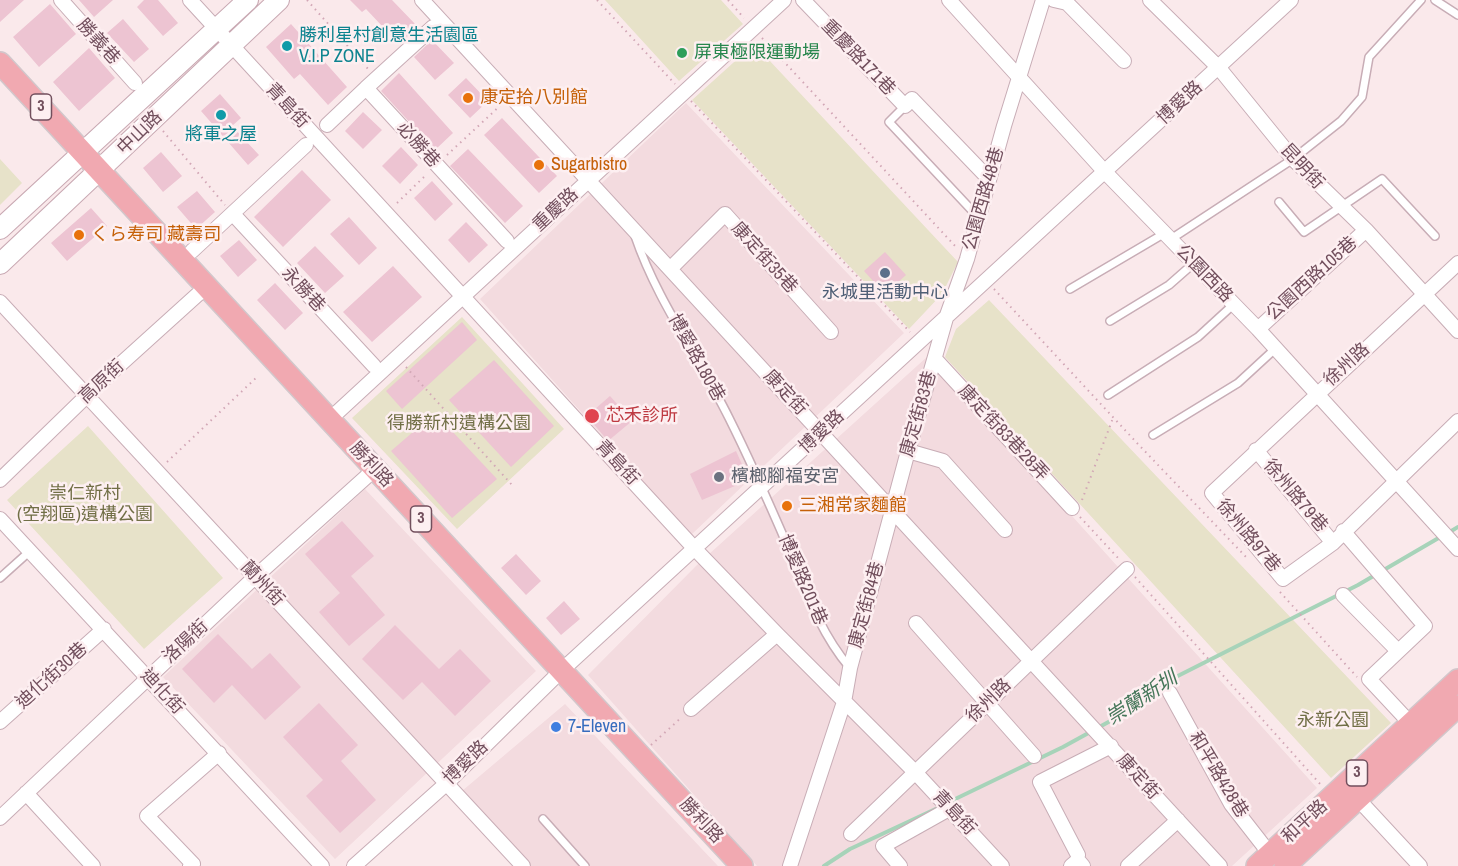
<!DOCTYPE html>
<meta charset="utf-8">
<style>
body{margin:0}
canvas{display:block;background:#fae9eb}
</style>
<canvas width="1458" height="866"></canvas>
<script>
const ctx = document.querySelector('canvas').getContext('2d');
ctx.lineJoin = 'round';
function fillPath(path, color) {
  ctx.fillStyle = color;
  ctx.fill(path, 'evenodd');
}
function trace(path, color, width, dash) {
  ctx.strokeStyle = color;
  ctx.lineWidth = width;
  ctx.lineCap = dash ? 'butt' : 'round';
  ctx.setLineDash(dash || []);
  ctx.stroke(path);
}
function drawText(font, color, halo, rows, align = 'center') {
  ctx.font = font + ' "Archivo Narrow","Noto Sans TC","Noto Sans JP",sans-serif';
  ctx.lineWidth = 5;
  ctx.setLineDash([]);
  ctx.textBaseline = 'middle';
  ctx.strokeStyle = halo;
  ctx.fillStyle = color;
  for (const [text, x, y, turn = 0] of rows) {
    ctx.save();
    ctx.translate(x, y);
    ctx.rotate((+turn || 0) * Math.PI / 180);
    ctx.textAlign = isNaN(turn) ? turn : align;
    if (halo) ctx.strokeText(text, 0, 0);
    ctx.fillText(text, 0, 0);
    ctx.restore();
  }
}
fillPath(new Path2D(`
 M686,103L904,333L691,535L480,299Z
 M928,356L1317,788L1232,866H757L588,675L697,565Z
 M365,489L536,671L335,859L163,677Z
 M565,704L718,866H531L462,791Z`), '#f3dbdf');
fillPath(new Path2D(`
 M605,0H721L743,24L679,81Z
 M754,44L958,262L942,294L909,329L692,100Z
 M0,159L22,183L0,205Z
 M989,300L1391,723L1331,778L945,357L956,329Z
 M462,317L564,429L457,529L352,418Z
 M88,426L223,578L144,649L7,500Z`), '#e7e2c9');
trace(new Path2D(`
 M1448,533L1458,527
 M949,802L1063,747L1123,714L1131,703L1150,690L1358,585L1442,536
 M824,866L850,849L942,806`), '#a7d3b9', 4);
fillPath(new Path2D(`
 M0,0H24L0,22Z
 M79,0H113L94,17Z
 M144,0H158L178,23L163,36L137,7Z
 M350,0H392L418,27L399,44L366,9L362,12Z
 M50,4L76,34L39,67L13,37Z
 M123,19L149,49L134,62L107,33Z
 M291,24L347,87L328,105L300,74L294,79L266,47Z
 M432,40L454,63L435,80L414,57Z
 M89,48L115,78L79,111L53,82Z
 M399,73L453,133L435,150L381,91Z
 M466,78L488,101L470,118L448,95Z
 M220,94L241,118L232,126L259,155L248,165L201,111Z
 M363,112L382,130L363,149L345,131Z
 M502,118L557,176L539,193L484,135Z
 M401,147L418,165L400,184L382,166Z
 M468,149L523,206L505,223L450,166Z
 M161,152L182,176L163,192L143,168Z
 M302,170L331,200L283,247L254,217Z
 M432,181L453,204L435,221L414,198Z
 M197,191L215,212L196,229L177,207Z
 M91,208L107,226L67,261L51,243Z
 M349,217L377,248L359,265L330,234Z
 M466,222L488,245L469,263L448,240Z
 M239,240L257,260L238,277L220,256Z
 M315,246L344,276L325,293L297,263Z
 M885,252L906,275L885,294L864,271Z
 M393,266L422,297L372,342L343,312Z
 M275,283L303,313L285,330L257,300Z
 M462,322L477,340L402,409L386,391Z
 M494,360L554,426L511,467L449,400Z
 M610,396L632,421L608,441L587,416Z
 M435,413L497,479L452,518L391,451Z
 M736,451L749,480L702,500L690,474Z
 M342,521L374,556L351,576L385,615L349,646L319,612L340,593L305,554Z
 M516,554L541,581L526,595L501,568Z
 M564,601L580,619L561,635L546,618Z
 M395,625L439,669L460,649L491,681L455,716L422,682L403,700L362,659Z
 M218,634L252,669L270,653L301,687L265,720L232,685L214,703L182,669Z
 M319,703L358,745L341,761L376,800L340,833L306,796L323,780L283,737Z`), '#edc4d2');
const lane = new Path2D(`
 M1435,0L1458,15
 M905,106L889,122L979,218
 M1279,202L1304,232L1382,179L1435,236
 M635,236C657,301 699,357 729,418C750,460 769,503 788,547C805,589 820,633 850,668
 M1171,239L1293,159L1341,121L1362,97L1369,57L1421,0
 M1070,289L1165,233
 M1110,321L1169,285L1194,263
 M1108,395L1198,337L1234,304
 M1153,435L1238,383L1276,348
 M0,578L30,551
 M543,819L585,866`);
const street = new Path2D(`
 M61,0L135,83
 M190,0L695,549L777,634L915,772L1002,866
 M422,0L1220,866
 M803,0L905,106L912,99L989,179
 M949,0L1105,172L1258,329L1458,549
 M1054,0L1067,3L1124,61
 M1150,0L1219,68L1293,159L1366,230L1458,331
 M366,88L433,27
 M327,125L366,88L507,241
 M233,214L374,366
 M192,251L306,145
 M1458,263L1212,493L1283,579L1333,543L1458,421
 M670,269L725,214L831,332
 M0,302L523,866
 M1258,329L1366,230
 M935,359L1072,508
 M329,420L784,0
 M1256,450L1333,543
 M908,451L943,461L1005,530
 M0,480L103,380L207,286
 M0,519L322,866
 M1343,531L1425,626L1369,679L1410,723
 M1343,595L1398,651
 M916,623L1034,756
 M1170,693L1231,804L1270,854
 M691,709L777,634
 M0,722L104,629
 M26,793L93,866
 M1350,798H1357L1420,866
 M0,818L255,577L375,469
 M851,834L1127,569
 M1078,855L1040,782L1111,746
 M190,866L193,864L147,816L219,753
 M354,866L447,783L561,671L1291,0
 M790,866L844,702L850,668L908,451L946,318L967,259L1004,126L1043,0
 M900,866L883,846L949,809
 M1071,866L1078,860L1083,866
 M1128,866L1178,820`);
const secondary = new Path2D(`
 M0,229L248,0
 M0,264L279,0`);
const primary = new Path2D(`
 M0,63L742,866
 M1257,866L1458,680
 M1285,866L1458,706`);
trace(lane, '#c8adb6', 10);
trace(street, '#c8adb6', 16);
trace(secondary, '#c9a9b3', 22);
trace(primary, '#d2c7cb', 24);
trace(new Path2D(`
 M307,0L369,70
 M597,0L675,84
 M728,0L744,18
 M762,38L956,247
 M691,101L910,332
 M163,131L225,205
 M447,155L502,104
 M397,203L427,174
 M994,289L1137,443L1247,558
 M406,367L512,485
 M167,462L257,377
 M1082,500L1113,418
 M1080,517L1119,559
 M1135,577L1321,785
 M1280,592L1357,677
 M651,745L682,717`), '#d2a7b6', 2, [1.5, 4.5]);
trace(lane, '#fff', 7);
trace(street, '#fff', 14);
trace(secondary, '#fff', 20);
trace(primary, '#f1a9b1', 21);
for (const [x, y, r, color] of [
 [287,46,6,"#0f9aa8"],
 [682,53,6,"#2e9e5b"],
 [468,98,6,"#e8710a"],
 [221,115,6,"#0f9aa8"],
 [539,165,6,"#e8710a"],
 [79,235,6,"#e8710a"],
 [885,273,6,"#5c6f8a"],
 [592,416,8,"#e0444e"],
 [719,477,6,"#6b7280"],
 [787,506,6,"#e8710a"],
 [556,727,6,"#3f7fe0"]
]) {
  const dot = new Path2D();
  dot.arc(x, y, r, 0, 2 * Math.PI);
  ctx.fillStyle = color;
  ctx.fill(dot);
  trace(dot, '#fdeff1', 2);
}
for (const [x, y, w] of [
 [41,107,21],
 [421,519,21],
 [1357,773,21]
]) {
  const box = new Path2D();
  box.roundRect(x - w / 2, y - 13, w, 26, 4.5);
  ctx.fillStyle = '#fdeff1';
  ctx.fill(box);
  trace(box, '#724f5d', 1.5);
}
drawText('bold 16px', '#724f5d', null, [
 ["3",41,107],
 ["3",421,519],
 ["3",1357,773]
]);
drawText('18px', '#0d838f', '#fdeff1', [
 ["勝利星村創意生活園區",299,36],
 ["V.I.P ZONE",299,57],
 ["將軍之屋",221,135,"center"]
], 'left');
drawText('18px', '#724f5d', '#fdeff1', [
 ["勝義巷",98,42,48],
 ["重慶路171巷",858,58,46],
 ["博愛路",1180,103,-43],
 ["青島街",287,106,47],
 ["中山路",140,133,-44],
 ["必勝巷",418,145,48],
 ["昆明街",1302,167,47],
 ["公園西路48巷",984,199,-74],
 ["重慶路",556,210,-43],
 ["康定街35巷",764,258,48],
 ["公園西路",1204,274,46],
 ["公園西路105巷",1312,279,-42],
 ["永勝巷",303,290,47],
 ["博愛路180巷",696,358,61],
 ["徐州路",1347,365,-42],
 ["高原街",102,382,-43],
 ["康定街",785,393,47],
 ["康定街83巷",919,414,-74],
 ["博愛路",822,432,-43],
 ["康定街83巷28弄",1003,433,47],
 ["青島街",617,463,47],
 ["勝利路",371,465,47],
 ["徐州路79巷",1295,496,50],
 ["徐州路97巷",1248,536,50],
 ["博愛路201巷",802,580,67],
 ["蘭州街",262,584,47],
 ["康定街84巷",867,605,-75],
 ["洛陽街",186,642,-43],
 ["迪化街30巷",52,676,-42],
 ["迪化街",162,692,47],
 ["徐州路",989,701,-44],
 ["博愛路",466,763,-44],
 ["和平路428巷",1218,775,59],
 ["康定街",1138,777,48],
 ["青島街",954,813,47],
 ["勝利路",701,821,47],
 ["和平路",1305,822,-43]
]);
drawText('18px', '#27864d', '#fdeff1', [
 ["屏東極限運動場",694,53]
], 'left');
drawText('18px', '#c56008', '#fdeff1', [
 ["康定拾八別館",480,98],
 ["Sugarbistro",551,165],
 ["くら寿司 藏壽司",91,235],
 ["三湘常家麵館",799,506]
], 'left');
drawText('18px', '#4e5e75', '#fdeff1', [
 ["永城里活動中心",885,293]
]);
drawText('18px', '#be3a42', '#fdeff1', [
 ["芯禾診所",606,416]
], 'left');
drawText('18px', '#716f46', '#fdeff1', [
 ["得勝新村遺構公園",459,424],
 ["崇仁新村",85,494],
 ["(空翔區)遺構公園",85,515],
 ["永新公園",1333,721]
]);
drawText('18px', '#5b616d', '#fdeff1', [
 ["檳榔腳福安宮",731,477]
], 'left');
drawText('18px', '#366cbe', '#fdeff1', [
 ["7-Eleven",568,727]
], 'left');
drawText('italic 20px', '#457659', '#fdeff1', [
 ["崇蘭新圳",1142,699,-33]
]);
</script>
